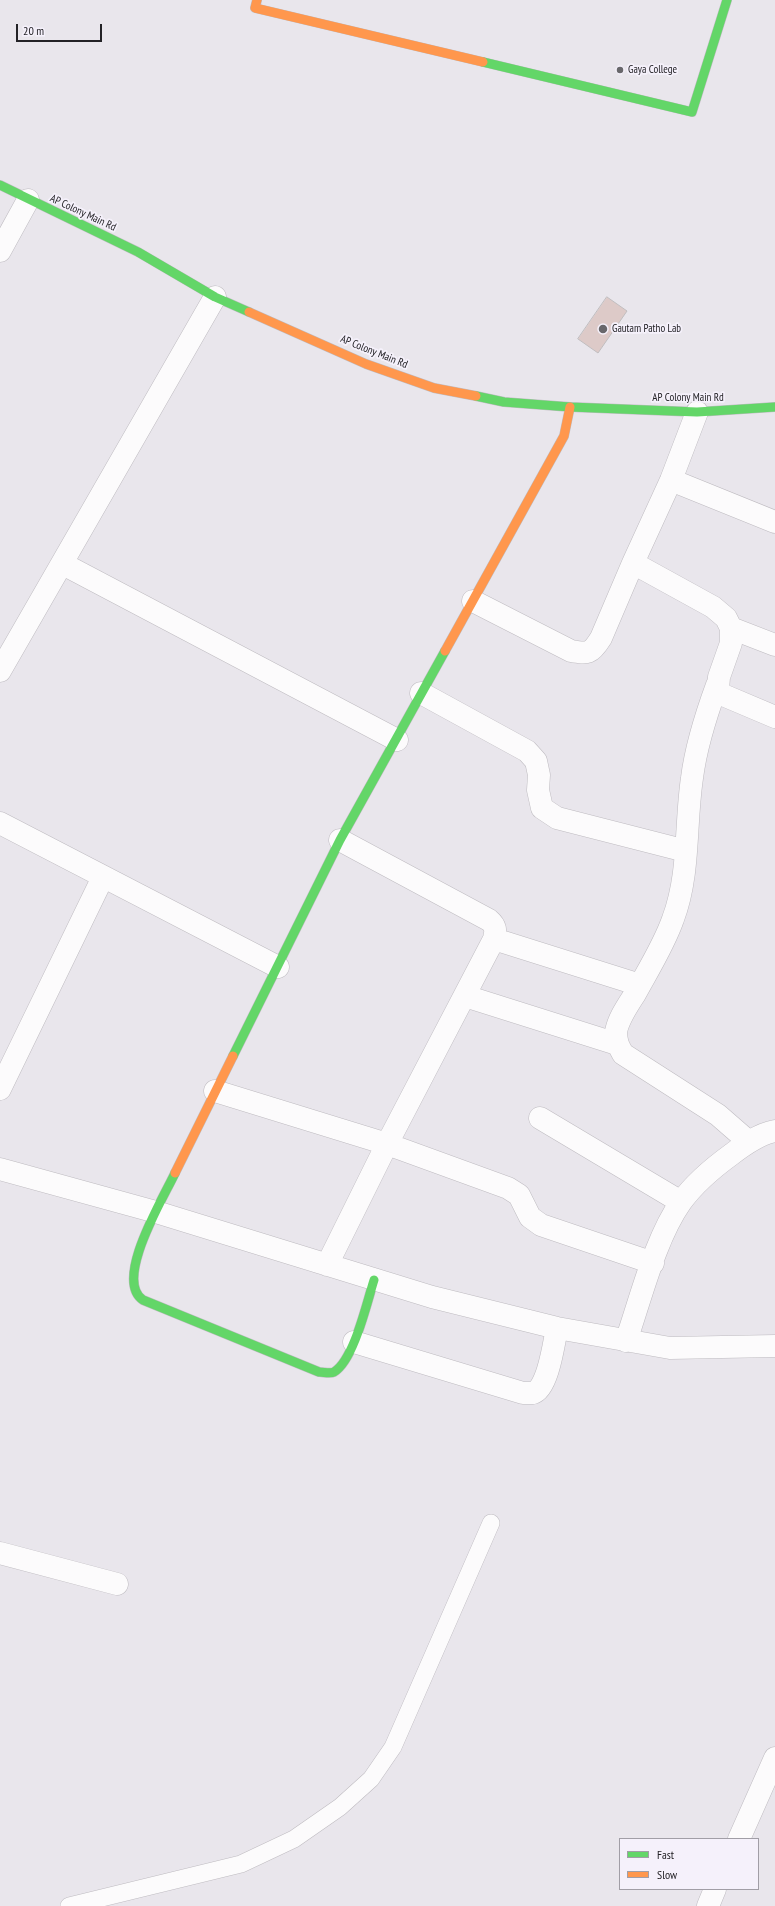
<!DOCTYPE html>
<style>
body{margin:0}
#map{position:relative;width:775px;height:1906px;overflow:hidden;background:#e9e6ec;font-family:"PT Sans Narrow",sans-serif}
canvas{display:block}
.legend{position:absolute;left:619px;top:1838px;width:140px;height:52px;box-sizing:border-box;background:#f5f1fb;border:1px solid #a19ea6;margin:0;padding:5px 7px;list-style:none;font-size:12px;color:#232226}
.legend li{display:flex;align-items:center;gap:8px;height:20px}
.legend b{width:20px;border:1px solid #a19ea6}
.scale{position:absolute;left:16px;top:24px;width:86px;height:18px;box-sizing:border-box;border:2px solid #232226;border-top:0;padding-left:5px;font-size:12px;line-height:14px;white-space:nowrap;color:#232226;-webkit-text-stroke:3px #f5f1fb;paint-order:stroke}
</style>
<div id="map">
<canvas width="775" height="1906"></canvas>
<ul class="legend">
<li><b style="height:5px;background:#63d668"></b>Fast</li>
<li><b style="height:5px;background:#ff974d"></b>Slow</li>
</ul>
<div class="scale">20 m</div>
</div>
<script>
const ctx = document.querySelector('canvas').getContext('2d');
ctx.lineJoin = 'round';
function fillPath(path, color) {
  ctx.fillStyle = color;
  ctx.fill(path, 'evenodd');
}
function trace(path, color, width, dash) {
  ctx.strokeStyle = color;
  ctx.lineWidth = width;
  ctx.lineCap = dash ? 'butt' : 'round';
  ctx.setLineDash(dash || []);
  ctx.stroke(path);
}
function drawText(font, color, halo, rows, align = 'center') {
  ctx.font = font + ' "PT Sans Narrow",sans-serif';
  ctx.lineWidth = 3.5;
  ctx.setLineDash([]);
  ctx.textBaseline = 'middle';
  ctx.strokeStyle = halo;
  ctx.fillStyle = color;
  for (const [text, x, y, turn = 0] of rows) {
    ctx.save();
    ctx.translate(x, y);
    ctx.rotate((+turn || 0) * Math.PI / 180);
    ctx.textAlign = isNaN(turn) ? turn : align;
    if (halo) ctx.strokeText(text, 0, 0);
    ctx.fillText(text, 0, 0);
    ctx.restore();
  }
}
const building = new Path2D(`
 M607,297L627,311L598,353L578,339Z`);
fillPath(building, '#ddcac8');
trace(building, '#c0bdbf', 1);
const lane = new Path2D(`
 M69,1906L241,1864L294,1839L340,1807L371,1779L393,1747L491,1523`);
const street = new Path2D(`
 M0,251L28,200
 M671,480L775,522
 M633,563L713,607L726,618L731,628V643L719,677L718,690L723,695L775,717
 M63,564L397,740
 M473,601L571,651C588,654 591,654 601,638L633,563L671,480L697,412
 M731,628L775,645
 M0,671L215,297
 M717,685C706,715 696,746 692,778C685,825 690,874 673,919C664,945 648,970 635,994C628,1005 618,1019 616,1032C616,1042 619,1047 623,1054L718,1115L749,1142
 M421,693L527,751L536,761L539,775L538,790L542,808L557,818L686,851
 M0,823L278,967
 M494,939L640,985
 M465,996L617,1044
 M0,1089L103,877
 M215,1091L387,1144L508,1188L519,1195L530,1217L541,1225L653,1263
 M540,1118L681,1202
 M0,1169L156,1212L432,1297L557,1328L670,1348L775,1346
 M327,1265L387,1144L494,939C496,930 496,926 489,920L340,840
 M626,1341C641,1298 655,1239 681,1202C694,1184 714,1167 732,1154C745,1144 759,1134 775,1131
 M354,1342L523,1393C526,1393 530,1393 533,1393C548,1389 554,1342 557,1328
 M0,1553L117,1584
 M739,1839L775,1758
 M708,1906L715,1889`);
const fast = new Path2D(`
 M483,62L692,112L727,0
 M0,185L138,252L215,297L249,312
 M476,396L504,402L570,407L697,412L775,407
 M233,1056L340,840L445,651
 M175,1173C164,1197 113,1280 143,1300L319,1372C324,1372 330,1374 334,1372C354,1360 367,1302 374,1280`);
const slow = new Path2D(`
 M257,0L255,8L483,62
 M249,312L366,364L434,388L476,396
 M445,651L564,436L570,407
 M175,1173L233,1056`);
trace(lane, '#bebbc0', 18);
trace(street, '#bebbc0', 23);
trace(fast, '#bebbc0', 10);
trace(slow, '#bebbc0', 10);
trace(lane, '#fcfbfc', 17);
trace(street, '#fcfbfc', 22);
trace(fast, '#63d668', 9);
trace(slow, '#ff974d', 9);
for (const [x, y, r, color] of [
 [620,70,4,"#68676b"],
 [603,329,5,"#68676b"]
]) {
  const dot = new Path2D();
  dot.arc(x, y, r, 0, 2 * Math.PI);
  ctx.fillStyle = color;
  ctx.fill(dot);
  trace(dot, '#f5f1fb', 1.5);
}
drawText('11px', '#232226', '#f5f1fb', [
 ["Gaya College",628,70],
 ["Gautam Patho Lab",612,329]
], 'left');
drawText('11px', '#232226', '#f5f1fb', [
 ["AP Colony Main Rd",83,213,25],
 ["AP Colony Main Rd",374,352,22],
 ["AP Colony Main Rd",688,398]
]);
</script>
